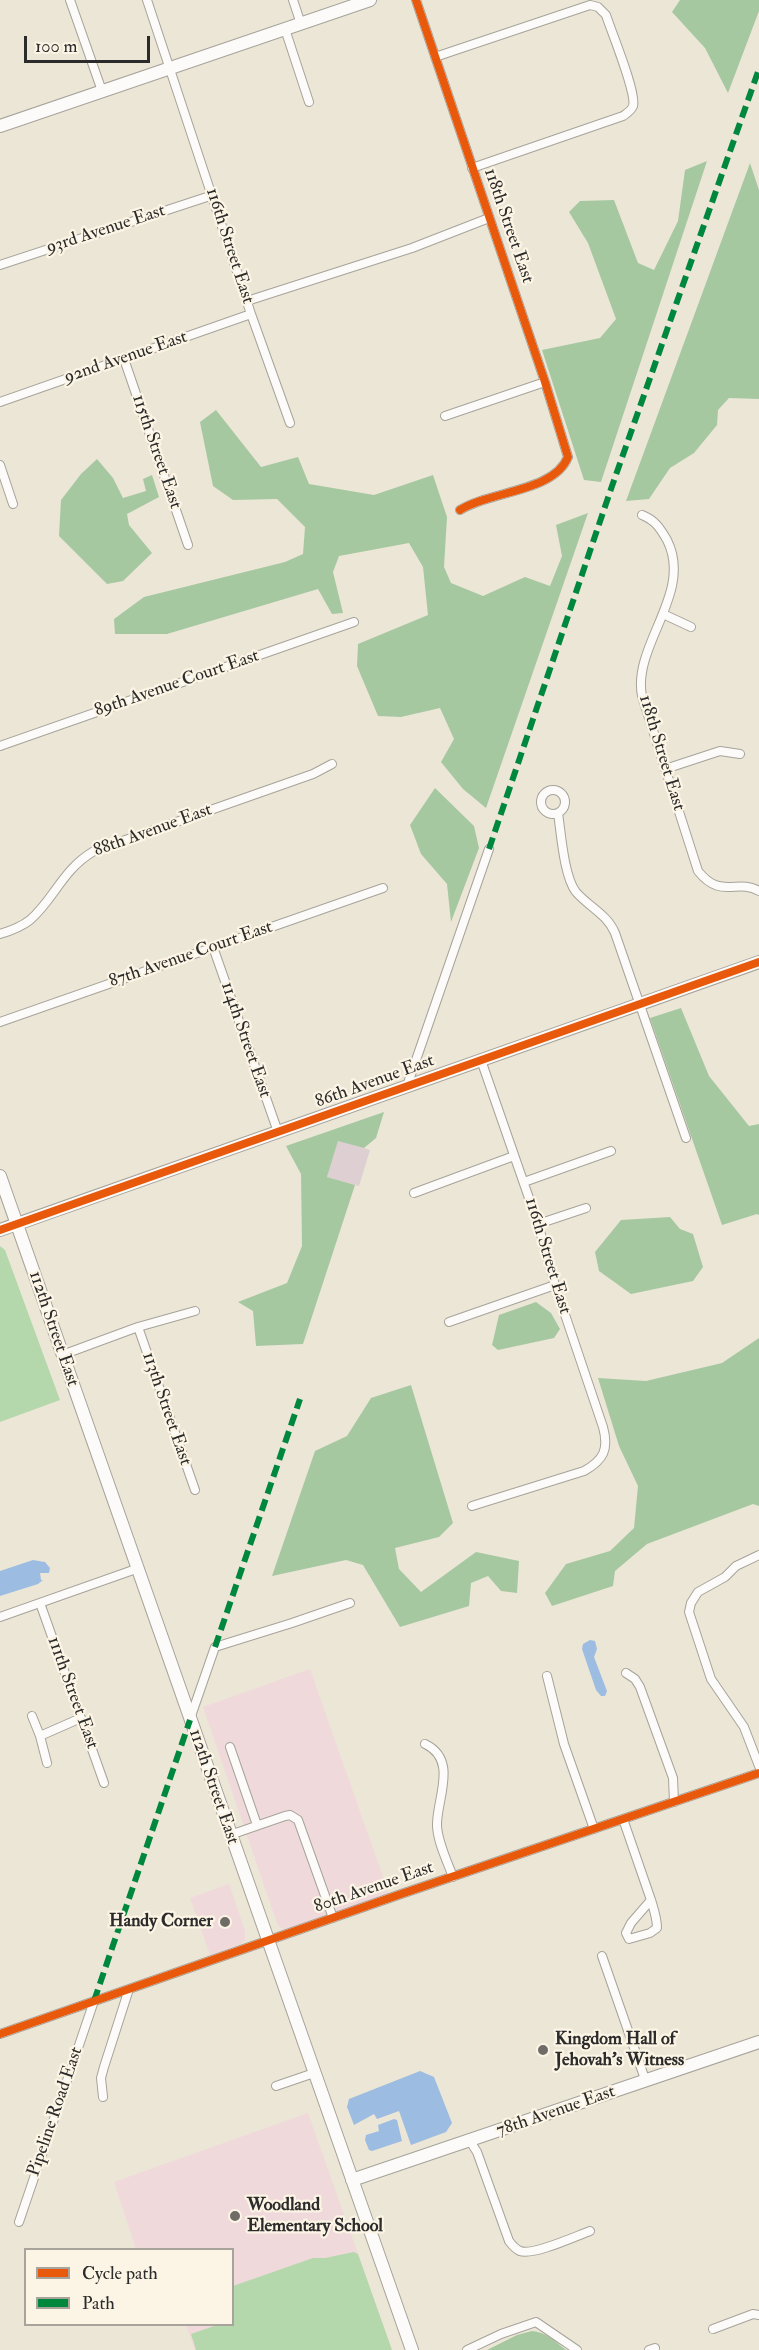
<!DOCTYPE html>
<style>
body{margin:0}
#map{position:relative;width:759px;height:2350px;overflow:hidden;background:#ece6d7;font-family:"IM FELL Double Pica",serif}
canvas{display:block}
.legend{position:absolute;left:24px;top:2248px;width:210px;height:78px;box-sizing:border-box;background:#fcf5e5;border:2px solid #a8a49b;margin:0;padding:8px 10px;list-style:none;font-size:18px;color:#2b2b2b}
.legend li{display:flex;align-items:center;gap:12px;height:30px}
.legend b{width:30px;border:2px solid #a8a49b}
.scale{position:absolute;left:24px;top:36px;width:126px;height:27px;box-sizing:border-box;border:3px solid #2b2b2b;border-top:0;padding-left:8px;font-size:18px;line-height:21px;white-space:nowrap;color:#2b2b2b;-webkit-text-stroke:4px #fcf5e5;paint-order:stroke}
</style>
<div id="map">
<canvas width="759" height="2350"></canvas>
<ul class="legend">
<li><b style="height:8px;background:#e8590c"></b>Cycle path</li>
<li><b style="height:8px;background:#00873e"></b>Path</li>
</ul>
<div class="scale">100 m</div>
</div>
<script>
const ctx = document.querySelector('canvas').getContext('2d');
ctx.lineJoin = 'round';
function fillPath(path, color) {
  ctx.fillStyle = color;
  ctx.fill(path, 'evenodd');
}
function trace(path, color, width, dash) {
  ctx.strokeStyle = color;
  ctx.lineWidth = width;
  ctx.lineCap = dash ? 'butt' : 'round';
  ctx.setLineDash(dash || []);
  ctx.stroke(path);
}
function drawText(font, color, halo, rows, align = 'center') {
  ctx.font = font + ' "IM FELL Double Pica",serif';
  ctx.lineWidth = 4.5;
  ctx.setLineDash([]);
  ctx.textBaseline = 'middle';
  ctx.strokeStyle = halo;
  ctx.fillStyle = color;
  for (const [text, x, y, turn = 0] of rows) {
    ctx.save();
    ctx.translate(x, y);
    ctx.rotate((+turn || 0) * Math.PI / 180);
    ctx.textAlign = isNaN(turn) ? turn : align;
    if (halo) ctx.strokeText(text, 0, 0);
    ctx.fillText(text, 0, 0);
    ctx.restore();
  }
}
fillPath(new Path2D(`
 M310,1669L389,1894L285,1930L278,1926L203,1707Z
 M229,1884L245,1931V1940L241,1944L210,1955L190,1898Z
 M308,2113L392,2350H195L186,2325L232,2324V2250L136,2249L114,2182Z`), '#f0d9da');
fillPath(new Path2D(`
 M338,1140L370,1150L359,1186L327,1177Z`), '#ddcfd2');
fillPath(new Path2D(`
 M0,1246L5,1250L60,1400L0,1422Z
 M354,2252L358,2254L392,2350H196L191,2334L217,2325L232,2324L233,2286L313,2258H325Z`), '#b4d8ac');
fillPath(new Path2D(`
 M680,0H759V11L728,93L705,48L672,12Z
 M707,161L601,482L584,480L542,350L600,338L616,319L588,243L569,212L580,201L614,200L638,263L654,270L678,221L685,170Z
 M750,163L759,190V399L729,398L718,410L717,425L694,453L670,468L649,499L626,501Z
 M216,410L261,467L298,457L309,484L374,495L433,475L447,517L444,567L451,583L483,596L525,577L550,586L562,556L556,525L588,513L486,808L463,789L441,762L454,739L440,708L401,717L378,716L357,666L358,644L428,615L423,567L409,543L339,556L333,572L343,613L332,614L318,589L167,634H115L114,619L144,597L285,562L303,554L305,527L277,499L233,500L213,486L200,422Z
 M97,459L113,478L123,498L146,491L143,479L152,475L159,497L127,514L129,525L152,553L123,581L107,584L59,536L61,500L81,474Z
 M435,788L474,826L479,848L451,922L447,884L421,854L410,825Z
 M681,1008L709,1076L749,1126L759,1124V1215L757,1214L722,1225L650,1018Z
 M384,1112L376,1138L364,1148L338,1141L327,1177L355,1185L303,1344L256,1346L253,1311L238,1302L287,1283L302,1246L301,1174L286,1146Z
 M670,1217L680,1229L693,1234L703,1267L693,1281L631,1294L599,1271L595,1252L621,1220Z
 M536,1302L551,1313L560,1329L554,1338L498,1350L492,1345L499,1315Z
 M759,1338V1506L753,1504L647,1544L615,1571L613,1586L552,1606L545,1593L566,1564L610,1551L634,1528L638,1486L619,1446L598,1378L646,1381L722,1363Z
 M411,1385L453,1523L439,1537L395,1548L399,1569L421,1592L476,1552L519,1561L517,1593L501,1591L488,1576L471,1583L469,1606L400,1627L363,1565L346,1560L272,1576L315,1451L347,1436L371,1398Z
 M532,2331C546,2332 555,2341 566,2350H487L517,2335Z`), '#a6c8a1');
fillPath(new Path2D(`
 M33,1560L45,1562L50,1568L49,1573H40L41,1580H43L38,1584L0,1596V1571Z
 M590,1640L595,1641L597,1649L594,1657L607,1691L605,1696H601L596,1690L582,1649L583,1644Z
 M420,2071L434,2077L452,2123L446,2132L411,2145L399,2111L377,2119L374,2114L354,2125L347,2107L349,2099Z
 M394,2119L397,2120L402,2141L372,2151L369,2150L365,2140L366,2135L379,2131L378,2125Z`), '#9cbde1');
const street = new Path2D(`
 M70,0L102,91
 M147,0L251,314L290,423
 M293,0L301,24
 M416,0L545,382L568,457C554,492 490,491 460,510
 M285,29L309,102
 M435,57L590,5L598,7L606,15C611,31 637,93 633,106C631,111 627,113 623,116L472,168
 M0,265L213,195
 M247,301L412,248L489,218
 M124,359L188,545
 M0,402L251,314
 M445,416L545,382
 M0,465L13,504
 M642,515C655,520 660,528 667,540C694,593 632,645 642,696L698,871C721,900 737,878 759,891
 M663,614L691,627
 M0,746L354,622
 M665,769L720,751L740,754
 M541 802a12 12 0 1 1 24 0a12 12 0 1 1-24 0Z
 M558,813C561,833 564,877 576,892C589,907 607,914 615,933L686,1138
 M0,934C10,931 21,927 30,920C55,898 62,870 94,851L313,774L332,764
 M213,947L278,1132
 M0,1022L383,888
 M407,1086L489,849
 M524,1182L611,1151
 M414,1193L514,1156
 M538,1224L586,1208
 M449,1322L555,1285
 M138,1327L195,1490
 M62,1355L138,1327L195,1311
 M472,1506L584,1471C604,1460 609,1449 603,1427L555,1285L538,1224L481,1060
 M759,1555L736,1566L725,1577L698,1592L691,1603L689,1612L711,1679L744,1727L759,1766
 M40,1603L104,1783
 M0,1617L136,1569
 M626,1673L635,1679L640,1687L673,1778L674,1802
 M547,1676L564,1744L594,1829
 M32,1716L40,1736L81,1718
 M190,1719L215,1647L292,1623L350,1603
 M40,1736L47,1763
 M425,1744C459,1760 436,1800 437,1826C438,1843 447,1861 453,1877
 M230,1747L257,1825
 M623,1819L651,1900C654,1910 657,1918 657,1928L650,1933L629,1939L626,1933L631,1923L651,1900
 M230,1835L285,1816L290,1815L298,1820L333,1918
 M602,1956L646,2082
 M0,2034L404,1893L759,1773
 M276,2086L314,2073
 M103,2097L101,2078L104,2067L129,1989
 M470,2141L477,2152L509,2241C512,2245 515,2249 520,2251C533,2256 576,2236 590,2231
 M19,2222L94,2001
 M713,2329L753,2314L759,2315
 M467,2350L501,2334L536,2322L577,2350
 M649,2350L655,2348`);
const secondary = new Path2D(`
 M0,126L370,0
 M0,1176L412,2350
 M0,1230L759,962
 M352,2180L759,2042`);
trace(street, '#a6a39a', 10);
trace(secondary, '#a6a39a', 14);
trace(street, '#fcfbf9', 8);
trace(secondary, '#fcfbf9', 12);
trace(new Path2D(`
 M489,849L612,486L759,69
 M215,1647L300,1399
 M94,2001L190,1720`), '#00873e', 6, [12, 6]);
trace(new Path2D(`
 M416,0L545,382L568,457C554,492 490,491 460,510
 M0,1230L759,962
 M0,2034L404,1893L759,1773`), '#e8590c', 8);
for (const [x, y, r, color] of [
 [225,1922,6,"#6f6c67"],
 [543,2050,6,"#6f6c67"],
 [235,2216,6,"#6f6c67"]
]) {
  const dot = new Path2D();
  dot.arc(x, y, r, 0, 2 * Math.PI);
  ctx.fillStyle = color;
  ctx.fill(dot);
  trace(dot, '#fcf5e5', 2);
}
drawText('18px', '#2b2b2b', '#fcf5e5', [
 ["118th Street East",508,226,71],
 ["93rd Avenue East",106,230,-18],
 ["116th Street East",229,246,72],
 ["92nd Avenue East",126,358,-19],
 ["115th Street East",156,452,71],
 ["89th Avenue Court East",177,684,-19],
 ["118th Street East",661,753,73],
 ["88th Avenue East",153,831,-20],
 ["87th Avenue Court East",191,955,-19],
 ["114th Street East",245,1040,71],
 ["86th Avenue East",375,1082,-20],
 ["116th Street East",547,1256,73],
 ["112th Street East",53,1329,71],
 ["113th Street East",166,1409,71],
 ["111th Street East",72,1693,70],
 ["112th Street East",213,1787,71],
 ["80th Avenue East",374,1888,-19],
 ["Pipeline Road East",56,2112,-71],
 ["78th Avenue East",556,2112,-19]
]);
drawText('bold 18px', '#2b2b2b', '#fcf5e5', [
 ["Handy Corner",213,1922,"right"],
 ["Kingdom Hall of",555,2040],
 ["Jehovah's Witness",555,2061],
 ["Woodland",247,2206],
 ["Elementary School",247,2227]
], 'left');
</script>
